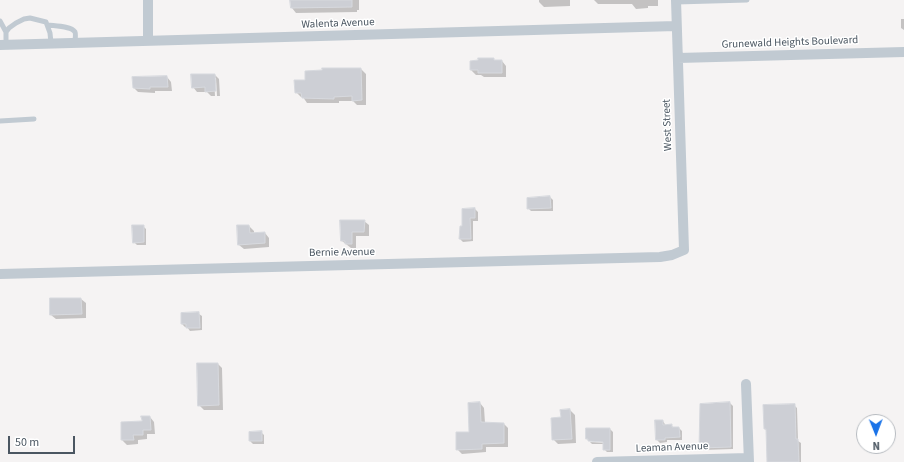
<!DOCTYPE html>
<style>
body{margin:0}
#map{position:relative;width:904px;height:462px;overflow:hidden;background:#f5f3f3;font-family:"Source Sans 3",sans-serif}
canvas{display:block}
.north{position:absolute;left:856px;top:414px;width:40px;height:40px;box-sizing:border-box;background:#fff;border:1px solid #b7bbc0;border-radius:50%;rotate:179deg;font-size:11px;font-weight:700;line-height:16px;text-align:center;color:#4a5661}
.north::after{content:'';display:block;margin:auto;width:14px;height:18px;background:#1a73e8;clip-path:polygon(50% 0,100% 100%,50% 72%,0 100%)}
.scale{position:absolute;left:8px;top:436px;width:67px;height:18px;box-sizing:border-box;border:2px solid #4a5661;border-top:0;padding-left:5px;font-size:12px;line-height:14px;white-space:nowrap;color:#4a5661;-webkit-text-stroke:3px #fff;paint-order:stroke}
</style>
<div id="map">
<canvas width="904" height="462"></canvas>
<div class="north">N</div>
<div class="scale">50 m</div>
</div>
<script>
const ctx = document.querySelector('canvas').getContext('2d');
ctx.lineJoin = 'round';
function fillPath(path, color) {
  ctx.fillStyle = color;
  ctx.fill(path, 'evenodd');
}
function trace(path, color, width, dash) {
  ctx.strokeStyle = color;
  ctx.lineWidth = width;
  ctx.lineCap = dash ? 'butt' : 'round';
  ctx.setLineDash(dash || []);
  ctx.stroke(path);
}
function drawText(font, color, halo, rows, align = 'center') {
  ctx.font = font + ' "Source Sans 3",sans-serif';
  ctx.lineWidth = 3;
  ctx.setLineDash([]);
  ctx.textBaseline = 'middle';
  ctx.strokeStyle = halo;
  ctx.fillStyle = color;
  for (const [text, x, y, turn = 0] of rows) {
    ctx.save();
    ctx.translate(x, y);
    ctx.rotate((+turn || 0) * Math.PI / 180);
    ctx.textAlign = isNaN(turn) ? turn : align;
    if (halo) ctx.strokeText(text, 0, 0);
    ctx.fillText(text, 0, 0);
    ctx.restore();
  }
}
fillPath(new Path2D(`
 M291,0H359V10H357V12L296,13L292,8Z
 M539,0H570V6L544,7L539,2Z
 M594,0H658V6H648V8L636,9L632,4H598Z
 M901,19H904V30L901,28Z
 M493,59L495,61H502L506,66V77H484L481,75H476L471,70Z
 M323,69H361L366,74V105H357L353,101H339V103H307L303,97H301L296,92L306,81L323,71Z
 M215,75L219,79L220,96H217L216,78H214L215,96H211L207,92H197L193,87Z
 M167,77L171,82L172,91H155V93L138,92L134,88Z
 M550,197L553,200V211H531L528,208Z
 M475,209L478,212V221H473V241L463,242L460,239L462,227Z
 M364,221L369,225V236H356V248H351L342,241Z
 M143,226L146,229V245H137L134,242Z
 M249,226L254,231V233H265L269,238V247L244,249L239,245Z
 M81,299L86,303V318L56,319L51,315Z
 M182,314H199L202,316V330L190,331L187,327H185L182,324Z
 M218,364L222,368L223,410H204L199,405Z
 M480,403L484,408L485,423L504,424L508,428V447H486V452L462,454L457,449L470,433Z
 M730,403L733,406V449L703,450L700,447Z
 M794,405L797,408L798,441L801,443V462H768L767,431L765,429Z
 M570,410L575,415L576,443L558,444L553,439L562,418L561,411Z
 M150,417L154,422L155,434H147V439L138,440V444L127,445L122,440V423L143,422Z
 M663,421L666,426L671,425L674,428H679L682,431V440H667V442L660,443L657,440Z
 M610,429L613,432V452H607L604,449V444H592L590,442L608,443V441H589L587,439Z
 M261,432L264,435V444H253L250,441Z`), '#0003');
const building = new Path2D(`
 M290,0H352V7L291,8Z
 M478,58H494V60H502V73H478V70H470V61L478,60Z
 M322,68H361L362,100L352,101V96L334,97V99L302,98L301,93H295L294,80H305V71L322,70Z
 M191,74H215L216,91L205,92V87L192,88Z
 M167,76L168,87H150V89L133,88L132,77Z
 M550,196L551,208L527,209V198Z
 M475,208V218H470L471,239H459L460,226H462V209Z
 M340,220H365L364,232H352V244H345V241H341Z
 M132,225H144V242L133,243Z
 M237,225H249L250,233L265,232V243L238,245Z
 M50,298H81L82,314L50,315Z
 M199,312L200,328H186V324H181V313Z
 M197,363H218L219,405L198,406Z
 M480,402L481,422L504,423V443L482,444V449L456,450V432H469L468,403Z
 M730,402L731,447L699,448L700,404Z
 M795,404L796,439H798L799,462H767L766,429H764L763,405Z
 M570,409L572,439L552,440L551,418L561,417L560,410Z
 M141,416H150L151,430H143V435H133L134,440H121V422L142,421Z
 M655,420H663V425L672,424V427H679L680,437L665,438V440H656Z
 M586,428H610V450H603V442L588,441V439H586Z
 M262,431V441H249V432Z`);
fillPath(building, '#cdcfd5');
trace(building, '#d7d9de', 1);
trace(new Path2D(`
 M676,2L747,0
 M0,21L6,32
 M48,25C54,26 71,26 75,32C76,34 75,40 75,42
 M6,45V32L9,28L16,23L24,19L30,18L46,22L50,33L51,43
 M0,121L34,119`), '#c1cad2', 5);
trace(new Path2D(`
 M148,0V41
 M0,45L676,26
 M678,58L904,52
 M0,274L660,257L672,255L684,250L676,0
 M746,384L749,462
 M597,462L748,458`), '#c1cad2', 10);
drawText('11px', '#4a5661', '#fff', [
 ["Walenta Avenue",338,24,-2],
 ["Grunewald Heights Boulevard",790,43,-2],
 ["West Street",668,125,-92],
 ["Bernie Avenue",342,253,-1],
 ["Leaman Avenue",672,448,-2]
]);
</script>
